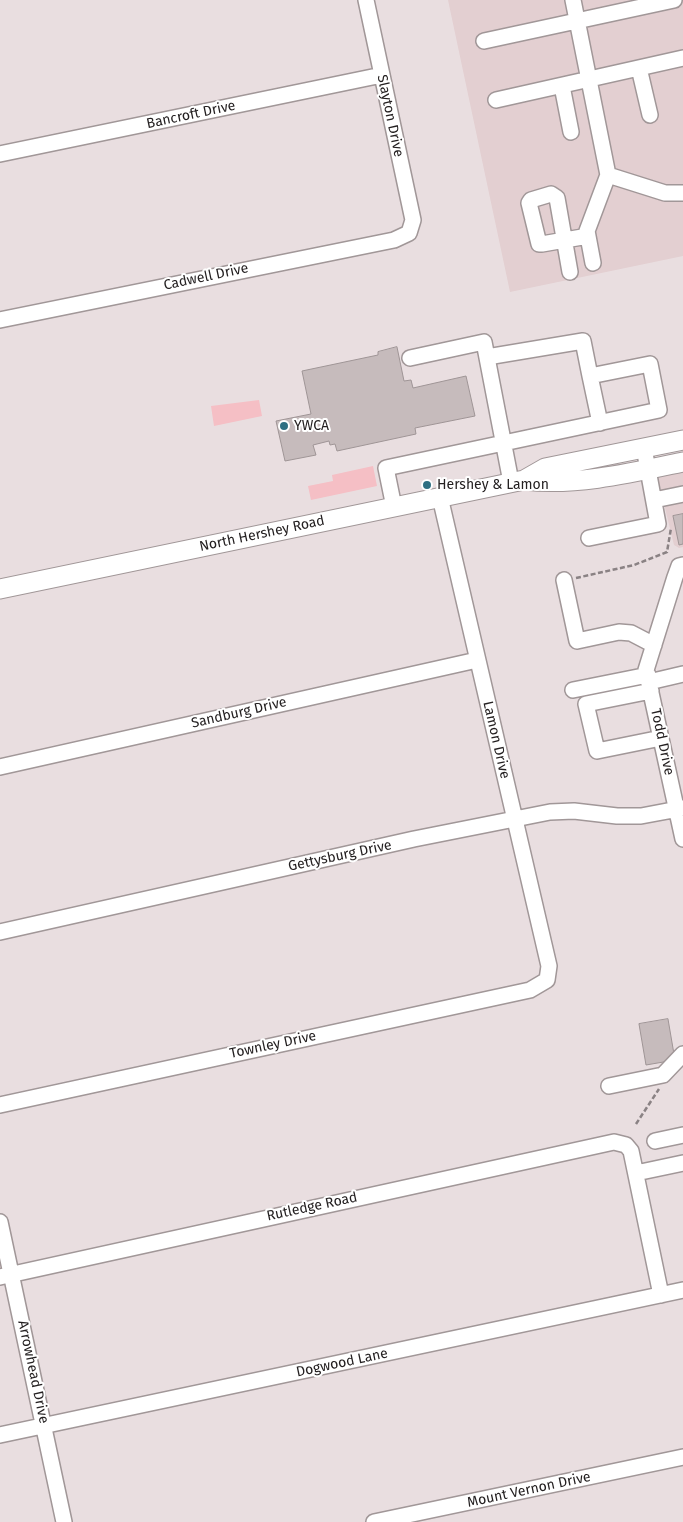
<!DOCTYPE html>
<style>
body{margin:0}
canvas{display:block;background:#e9dee0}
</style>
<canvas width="683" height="1522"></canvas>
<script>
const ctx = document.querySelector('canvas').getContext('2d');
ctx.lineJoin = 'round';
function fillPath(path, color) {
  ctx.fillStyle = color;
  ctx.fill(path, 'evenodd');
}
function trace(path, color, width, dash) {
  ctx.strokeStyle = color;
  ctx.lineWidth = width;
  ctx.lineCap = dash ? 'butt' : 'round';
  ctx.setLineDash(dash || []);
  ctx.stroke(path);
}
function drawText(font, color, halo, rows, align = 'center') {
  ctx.font = font + ' "Fira Sans",sans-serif';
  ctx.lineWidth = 4;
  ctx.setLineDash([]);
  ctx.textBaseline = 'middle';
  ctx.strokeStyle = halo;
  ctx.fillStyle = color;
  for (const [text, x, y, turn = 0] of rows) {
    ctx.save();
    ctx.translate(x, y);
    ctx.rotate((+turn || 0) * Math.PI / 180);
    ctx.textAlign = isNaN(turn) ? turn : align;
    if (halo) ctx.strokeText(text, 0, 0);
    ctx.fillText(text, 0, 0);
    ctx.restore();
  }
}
fillPath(new Path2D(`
 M448,0H683V256L510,292Z
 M683,470V547L679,548L674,545L657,475Z`), '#e3cfd1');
fillPath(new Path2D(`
 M259,400L262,416L214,426L211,406Z
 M373,466L377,486L311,500L308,486L333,481L332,475Z`), '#f5bfc5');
const building = new Path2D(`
 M397,347L404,381L411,380L413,388L466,376L475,416L415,428L416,434L337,451L335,444L330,445L329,441L313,445L316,455L285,461L276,421L311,414L302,371L378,355V352Z
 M683,514V544L679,545L673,516Z
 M668,1019L675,1060L646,1065L639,1024Z`);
fillPath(building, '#c6bbbc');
trace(building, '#9f9596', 1);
const minor = new Path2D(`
 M573,0L608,175
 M484,41L674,0
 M639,68L650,115
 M562,86L571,132
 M496,100L683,58
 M0,154L382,75
 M608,175L665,193H683
 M593,263L587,231L608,175
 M570,272L557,198L551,194L531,200L529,203L539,244H542L588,236
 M0,320L394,240L409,233L413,220L366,0
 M410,358L484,342L511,482
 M590,376L600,423
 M654,500L683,494
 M394,507L386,468L659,410L650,364L590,376L583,341L487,357
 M589,538L658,524L644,448
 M683,565L679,566L675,577L646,670L683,839
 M564,580L577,641L619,632L631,633L654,645
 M649,682L683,674
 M573,690L648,675
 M651,691L586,704L597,751L661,738
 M0,767L477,660
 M0,932L414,839L550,812L574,811L617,816H641L683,808
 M609,1086L663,1075L683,1054
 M0,1105L530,990L547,980L549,966L440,497
 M655,1141L683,1135
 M636,1173L683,1163
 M0,1222L64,1522
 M0,1277L614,1142L626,1145L631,1151L661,1295
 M0,1435L683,1290
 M374,1522L683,1457`);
const major = new Path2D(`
 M524,480C577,486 631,473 683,462
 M0,589L524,480L545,468L683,440`);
trace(minor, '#a19798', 18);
trace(major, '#a19798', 21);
trace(new Path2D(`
 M576,578L634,565L667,552L671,528
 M636,1124L659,1089`), '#8a8284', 2.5, [5, 2.5]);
trace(minor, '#fff', 15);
trace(major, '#fff', 19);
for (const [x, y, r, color] of [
 [284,426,5,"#2e6f82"],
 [427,485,5,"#2e6f82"]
]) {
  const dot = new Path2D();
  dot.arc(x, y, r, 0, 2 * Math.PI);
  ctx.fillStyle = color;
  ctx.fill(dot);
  trace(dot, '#fff', 2);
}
drawText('14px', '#242021', '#fff', [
 ["Bancroft Drive",191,115,-12],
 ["Slayton Drive",390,116,78],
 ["Cadwell Drive",206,277,-12],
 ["North Hershey Road",262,534,-12],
 ["Sandburg Drive",239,713,-13],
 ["Lamon Drive",496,740,77],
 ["Todd Drive",662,742,78],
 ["Gettysburg Drive",340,856,-12],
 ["Townley Drive",273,1045,-12],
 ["Rutledge Road",312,1207,-12],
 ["Dogwood Lane",342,1363,-12],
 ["Arrowhead Drive",33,1372,78],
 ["Mount Vernon Drive",529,1490,-12]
]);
drawText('14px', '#242021', '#fff', [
 ["YWCA",294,426],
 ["Hershey & Lamon",437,485]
], 'left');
</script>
